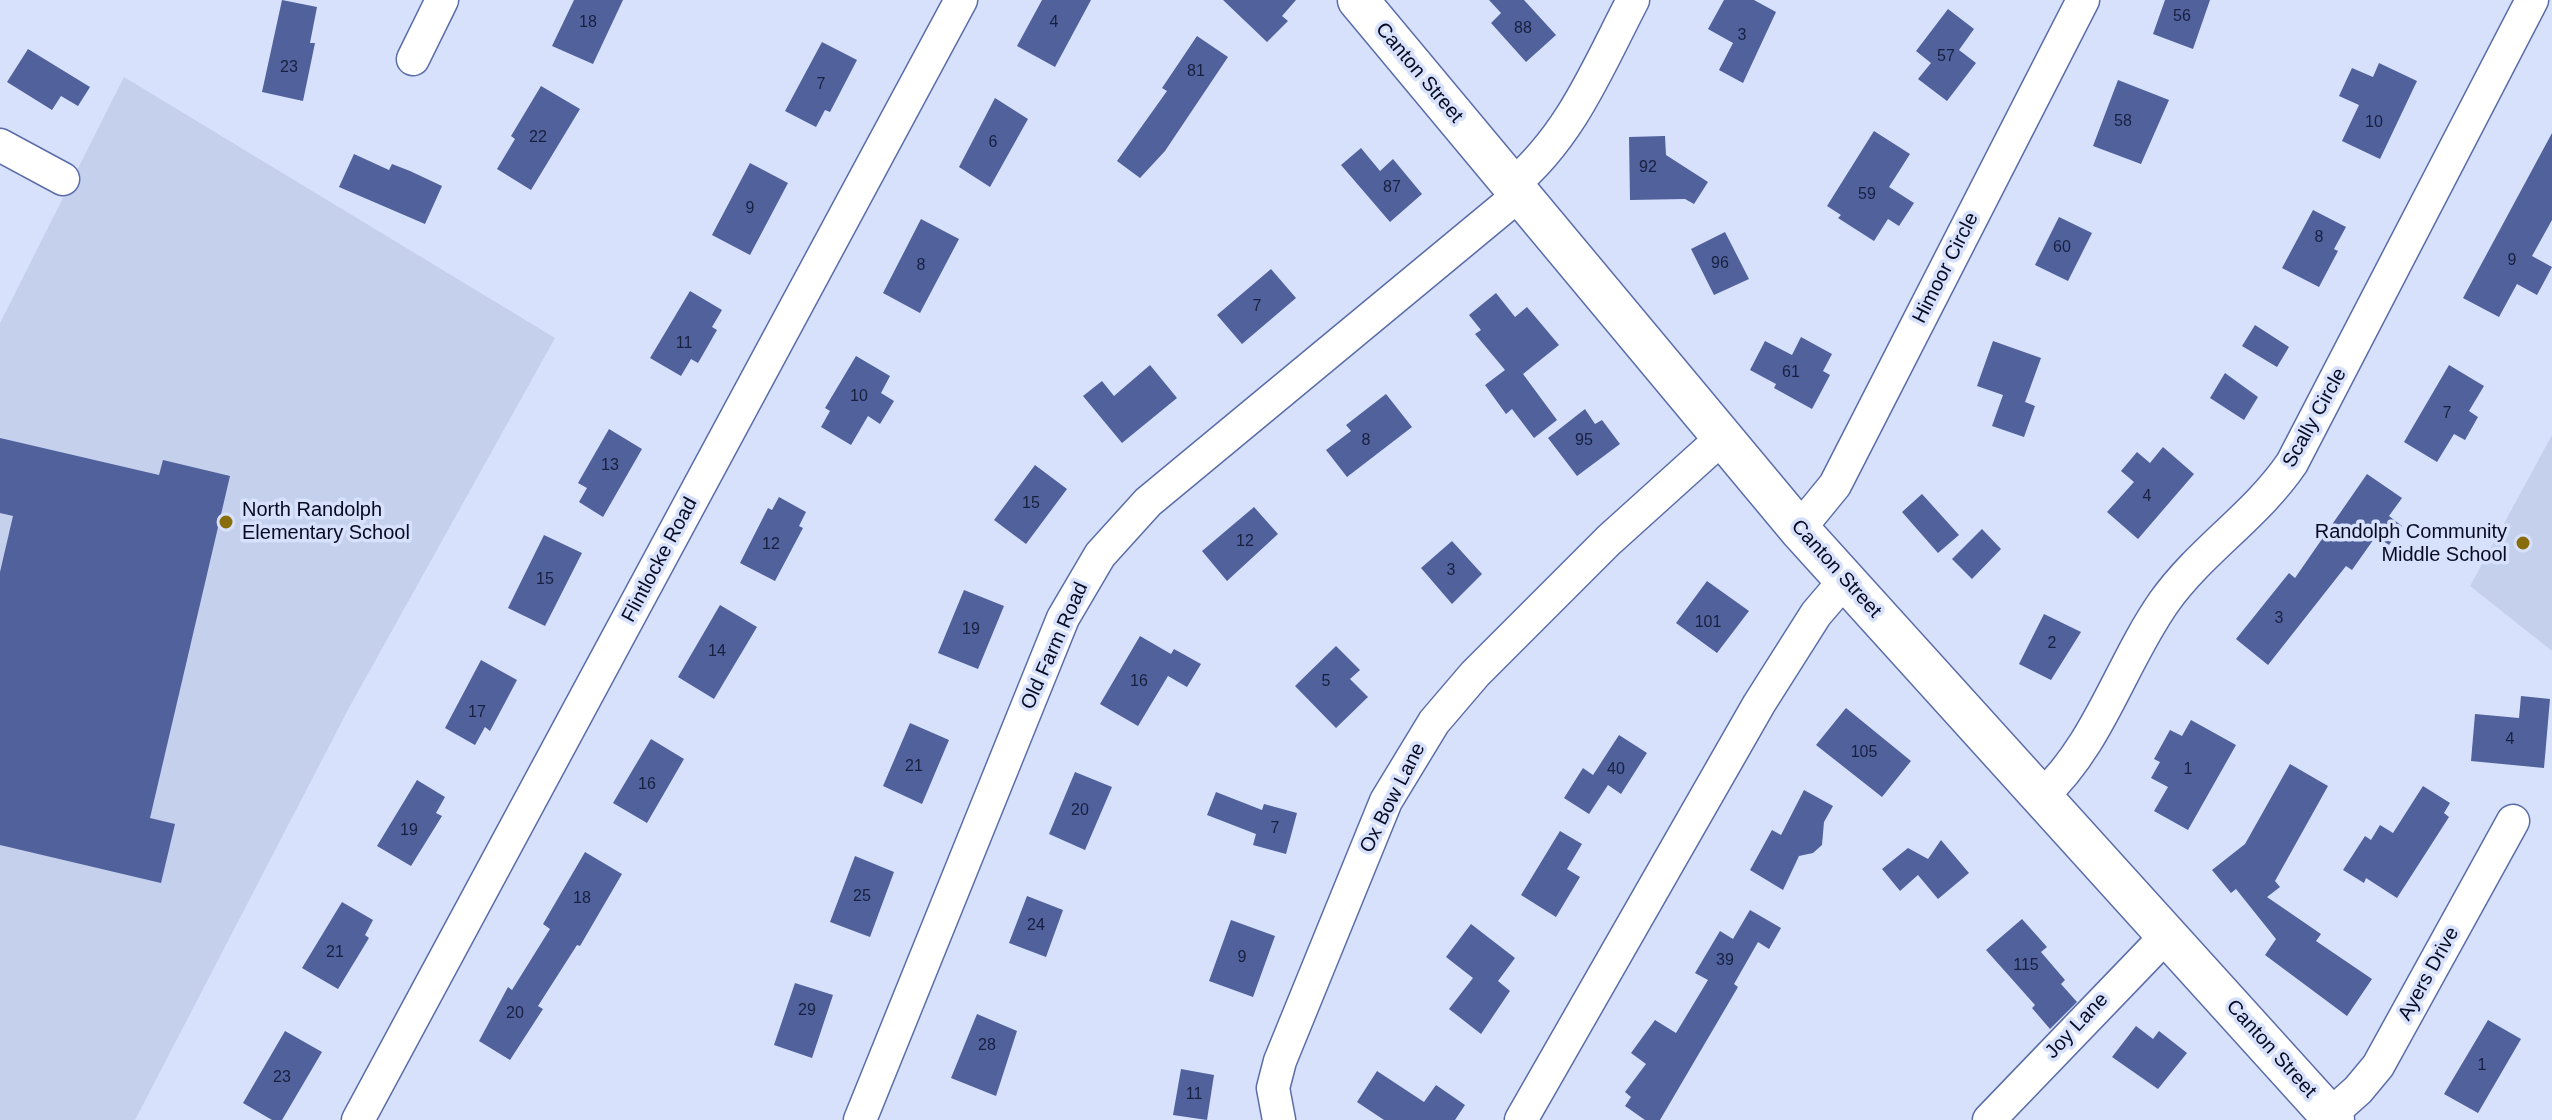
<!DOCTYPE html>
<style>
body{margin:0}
canvas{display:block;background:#d7e1fc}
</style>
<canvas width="2552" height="1120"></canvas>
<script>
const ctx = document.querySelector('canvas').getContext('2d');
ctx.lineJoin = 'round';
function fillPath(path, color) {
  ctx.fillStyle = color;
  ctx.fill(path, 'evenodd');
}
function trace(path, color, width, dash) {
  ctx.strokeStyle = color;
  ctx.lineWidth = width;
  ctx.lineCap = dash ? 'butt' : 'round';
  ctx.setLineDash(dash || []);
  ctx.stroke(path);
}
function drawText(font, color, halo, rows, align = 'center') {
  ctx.font = font + ' Helvetica,sans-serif';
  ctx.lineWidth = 7;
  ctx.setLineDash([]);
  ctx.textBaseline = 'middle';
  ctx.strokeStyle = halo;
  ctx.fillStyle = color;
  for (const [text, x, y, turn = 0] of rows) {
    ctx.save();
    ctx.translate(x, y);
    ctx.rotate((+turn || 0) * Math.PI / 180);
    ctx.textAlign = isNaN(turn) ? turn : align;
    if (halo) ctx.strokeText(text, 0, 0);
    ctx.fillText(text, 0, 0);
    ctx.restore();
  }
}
fillPath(new Path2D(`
 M124,77L555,338L350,706L135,1120H0V323Z
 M2552,435V651L2470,586Z`), '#c5d0ed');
fillPath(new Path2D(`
 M282,0L317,7L310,43H315L303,101L262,92Z
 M574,0H623L593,64L552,46Z
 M1042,0H1091L1055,67L1017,46Z
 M1223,0H1296L1282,16L1288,21L1267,42Z
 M1489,0H1524L1556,35L1526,62L1491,23L1501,13Z
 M1724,0H1754L1776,12L1743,83L1719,70L1733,43L1708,29Z
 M2165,0H2210L2193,49L2153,34Z
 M1948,9L1974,29L1959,50L1976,63L1947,101L1918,79L1931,63L1916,51Z
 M1197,36L1228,57L1165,151L1140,178L1117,161L1167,91L1162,88Z
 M822,42L857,60L830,112L825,110L816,127L785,111Z
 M28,49L90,87L78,106L61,96L52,110L7,82Z
 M2379,63L2417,81L2380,159L2342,141L2359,105L2339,96L2352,68L2373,77Z
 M2118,80L2169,100L2141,164L2093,146Z
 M541,86L580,109L531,190L497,169L515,139L511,136Z
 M995,98L1028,119L990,187L959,167Z
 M1874,131L1910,154L1889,187L1914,203L1899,226L1888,219L1874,241L1838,218L1841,215L1827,206Z
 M2552,133V220L2532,256L2552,267L2537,295L2517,284L2499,317L2463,298Z
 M1665,136L1666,155L1708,182L1694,204L1685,199L1630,200L1629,137Z
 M1361,148L1380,171L1393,159L1422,194L1390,222L1341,165Z
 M354,154L389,170L392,164L410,171L442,186L425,224L339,187Z
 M750,163L788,183L750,255L712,235Z
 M2313,210L2346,227L2334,249L2338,251L2319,287L2282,268Z
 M2059,217L2092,233L2068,281L2035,265Z
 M921,219L959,239L920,313L883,293Z
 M1725,232L1749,279L1714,295L1691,249Z
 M1271,269L1296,298L1242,344L1217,315Z
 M690,291L722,310L712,327L717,330L698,363L691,359L681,376L650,358Z
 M1496,293L1515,317L1527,307L1559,345L1523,374L1557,420L1534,438L1512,409L1506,414L1485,385L1505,370L1475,334L1481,330L1469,315Z
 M2255,325L2289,347L2277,367L2242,346Z
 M1801,337L1832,354L1823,371L1830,375L1812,409L1774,388L1776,384L1750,370L1765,341L1792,355Z
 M1993,341L2041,358L2025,402L2035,406L2024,437L1992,426L2003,395L1977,386Z
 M856,356L890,376L881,393L894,401L880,424L868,416L851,445L821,427L830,411L825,408Z
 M1150,365L1177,398L1122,443L1083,396L1102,381L1114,396Z
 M2449,365L2484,386L2469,411L2478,417L2465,440L2454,434L2437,462L2404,442Z
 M2225,373L2258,397L2244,420L2210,398Z
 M1386,394L1412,427L1347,477L1326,450L1351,431L1346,425Z
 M1585,409L1595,424L1602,420L1620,444L1577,476L1548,438Z
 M609,429L642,449L603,517L579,502L587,488L578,483Z
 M0,438L159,475L163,460L230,476L150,818L175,824L161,883L0,845V572L13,516L0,513Z
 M2163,447L2194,474L2138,539L2107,512L2134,482L2121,471L2137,452L2150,463Z
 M1035,465L1067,489L1026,544L994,520Z
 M2367,474L2402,498L2389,516L2402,526L2389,545L2376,536L2352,570L2346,566L2268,665L2236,639L2289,573L2295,578Z
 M1922,494L1959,535L1938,553L1902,512Z
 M779,497L806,512L799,526L803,528L775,581L740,563L768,508L772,510Z
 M1254,507L1278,534L1227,581L1202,551Z
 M1982,529L2001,549L1972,579L1952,559Z
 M544,535L582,553L545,626L508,608Z
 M1452,541L1482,574L1452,604L1421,568Z
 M1707,581L1749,611L1717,653L1676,623Z
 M964,590L1004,606L978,669L938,653Z
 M720,605L757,627L714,699L678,677Z
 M2044,614L2081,632L2051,680L2019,664Z
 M1140,636L1171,654L1174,649L1201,664L1187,687L1168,676L1138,726L1100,704Z
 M1336,646L1360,670L1350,679L1368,697L1336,728L1295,686Z
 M481,660L517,680L490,731L485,727L475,745L445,728Z
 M2521,696L2550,699L2544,768L2471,761L2475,714L2519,718Z
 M1846,708L1911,761L1882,797L1816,745Z
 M2191,720L2236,745L2188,830L2154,811L2168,787L2151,778L2160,762L2154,759L2170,730L2182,736Z
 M910,723L949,740L922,804L883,786Z
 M1619,735L1647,753L1621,794L1608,785L1589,814L1564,798L1583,768L1593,775Z
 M651,739L684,759L647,823L613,803Z
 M2290,764L2328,786L2275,881L2280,887L2267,897L2321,934L2316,941L2372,979L2347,1016L2265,955L2276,939L2236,889L2231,893L2212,870L2245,844Z
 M1075,772L1112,787L1085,850L1049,834Z
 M417,780L445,797L436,813L442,816L411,866L377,846Z
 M2423,786L2450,803L2444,813L2449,817L2397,898L2366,878L2364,883L2343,870L2365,836L2371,840L2380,825L2393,833Z
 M1804,790L1833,806L1824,822L1822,845L1813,853L1799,856L1783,890L1750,870L1772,830L1781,835Z
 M1216,792L1262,810L1264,804L1297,813L1286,854L1253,845L1256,834L1207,815Z
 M1560,831L1582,844L1567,869L1580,877L1556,917L1521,895Z
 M1941,840L1969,873L1938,899L1918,875L1900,891L1882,869L1908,848L1928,859Z
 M585,852L622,874L580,946L577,945L538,1006L543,1009L510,1060L479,1041L508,987L512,990L550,929L543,924Z
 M855,856L894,872L870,937L830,922Z
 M1027,896L1063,910L1046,957L1009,943Z
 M342,902L373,920L365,935L369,938L338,989L302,968Z
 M1750,910L1781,928L1769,949L1758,942L1734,984L1738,987L1660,1120H1645L1625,1106L1631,1097L1625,1092L1646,1064L1631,1053L1655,1020L1676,1033L1708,980L1695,973L1720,931L1733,939Z
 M2022,919L2047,947L2041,952L2065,980L2061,984L2077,1002L2050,1029L2032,1008L2035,1005L1986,950Z
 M1231,920L1275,936L1253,997L1209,981Z
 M1471,924L1515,958L1498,981L1510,991L1481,1034L1449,1009L1473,978L1446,957Z
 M795,983L833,995L812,1058L774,1045Z
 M977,1014L1017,1031L996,1096L951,1078Z
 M2488,1020L2521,1039L2478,1113L2444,1094Z
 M2136,1026L2153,1039L2159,1031L2187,1053L2158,1089L2112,1057Z
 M285,1031L322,1052L282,1120H272L243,1103Z
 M1181,1069L1214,1075L1207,1120L1173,1115Z
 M1377,1071L1424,1102L1436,1085L1465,1105L1455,1120H1384L1357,1102Z`), '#50619c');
const minor = new Path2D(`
 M413,59L442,0
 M0,145L63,179
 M1512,185C1571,136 1598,67 1633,0
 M1799,529L1835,485L2083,0
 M2041,797C2099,744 2120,665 2164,602C2201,550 2256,516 2292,463L2532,0
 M2330,1115L2358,1090L2378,1066L2513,821
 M358,1120L961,0
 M860,1120L1063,618L1100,555L1148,502L1520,194
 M1279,1120L1273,1088L1280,1061L1386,801L1434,722L1475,674L1609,540L1722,438
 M1521,1120L1759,704L1816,614L1845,580
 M1989,1120L2167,935`);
const tertiary = new Path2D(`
 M1358,0L1799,529L2334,1120`);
trace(minor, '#5a6da8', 35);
trace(tertiary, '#5a6da8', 43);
trace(minor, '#fff', 32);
trace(tertiary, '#fff', 40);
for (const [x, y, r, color] of [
 [226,522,8,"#896d0d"],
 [2523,543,8,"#896d0d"]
]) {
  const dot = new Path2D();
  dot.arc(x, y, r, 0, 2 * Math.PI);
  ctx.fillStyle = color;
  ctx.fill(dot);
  trace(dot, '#d7e1fc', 3);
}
drawText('16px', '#182040', null, [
 ["56",2182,17],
 ["18",588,23],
 ["4",1054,23],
 ["88",1523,29],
 ["3",1742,36],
 ["57",1946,57],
 ["23",289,68],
 ["81",1196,72],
 ["7",821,85],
 ["58",2123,122],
 ["10",2374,123],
 ["22",538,138],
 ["6",993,143],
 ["92",1648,168],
 ["87",1392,188],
 ["59",1867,195],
 ["9",750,209],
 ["8",2319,238],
 ["60",2062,248],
 ["9",2512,261],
 ["96",1720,264],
 ["8",921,266],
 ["7",1257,307],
 ["11",684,344],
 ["61",1791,373],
 ["10",859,397],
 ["7",2447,414],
 ["8",1366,441],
 ["95",1584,441],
 ["13",610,466],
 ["4",2147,497],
 ["15",1031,504],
 ["12",1245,542],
 ["12",771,545],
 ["3",1451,571],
 ["15",545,580],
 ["3",2279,619],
 ["101",1708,623],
 ["19",971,630],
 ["2",2052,644],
 ["14",717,652],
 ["16",1139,682],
 ["5",1326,682],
 ["17",477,713],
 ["4",2510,740],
 ["105",1864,753],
 ["21",914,767],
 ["40",1616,770],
 ["1",2188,770],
 ["16",647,785],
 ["20",1080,811],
 ["7",1275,829],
 ["19",409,831],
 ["25",862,897],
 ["18",582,899],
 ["24",1036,926],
 ["21",335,953],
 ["9",1242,958],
 ["39",1725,961],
 ["115",2026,966],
 ["29",807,1011],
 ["20",515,1014],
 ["28",987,1046],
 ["1",2482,1066],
 ["23",282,1078],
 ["11",1194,1095]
]);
drawText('20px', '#060b22', '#d7e1fc', [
 ["Canton Street",1419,73,50],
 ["Himoor Circle",1946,268,-63],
 ["Scally Circle",2315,418,-61],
 ["Flintlocke Road",660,560,-62],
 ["Canton Street",1836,569,48],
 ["Old Farm Road",1055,646,-66],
 ["Ox Bow Lane",1393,798,-63],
 ["Ayers Drive",2429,974,-61],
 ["Joy Lane",2077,1026,-47],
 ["Canton Street",2271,1049,48]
]);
drawText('20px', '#060b22', '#d7e1fc', [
 ["North Randolph",242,510],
 ["Elementary School",242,533],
 ["Randolph Community",2507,532,"right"],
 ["Middle School",2507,555,"right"]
], 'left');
</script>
